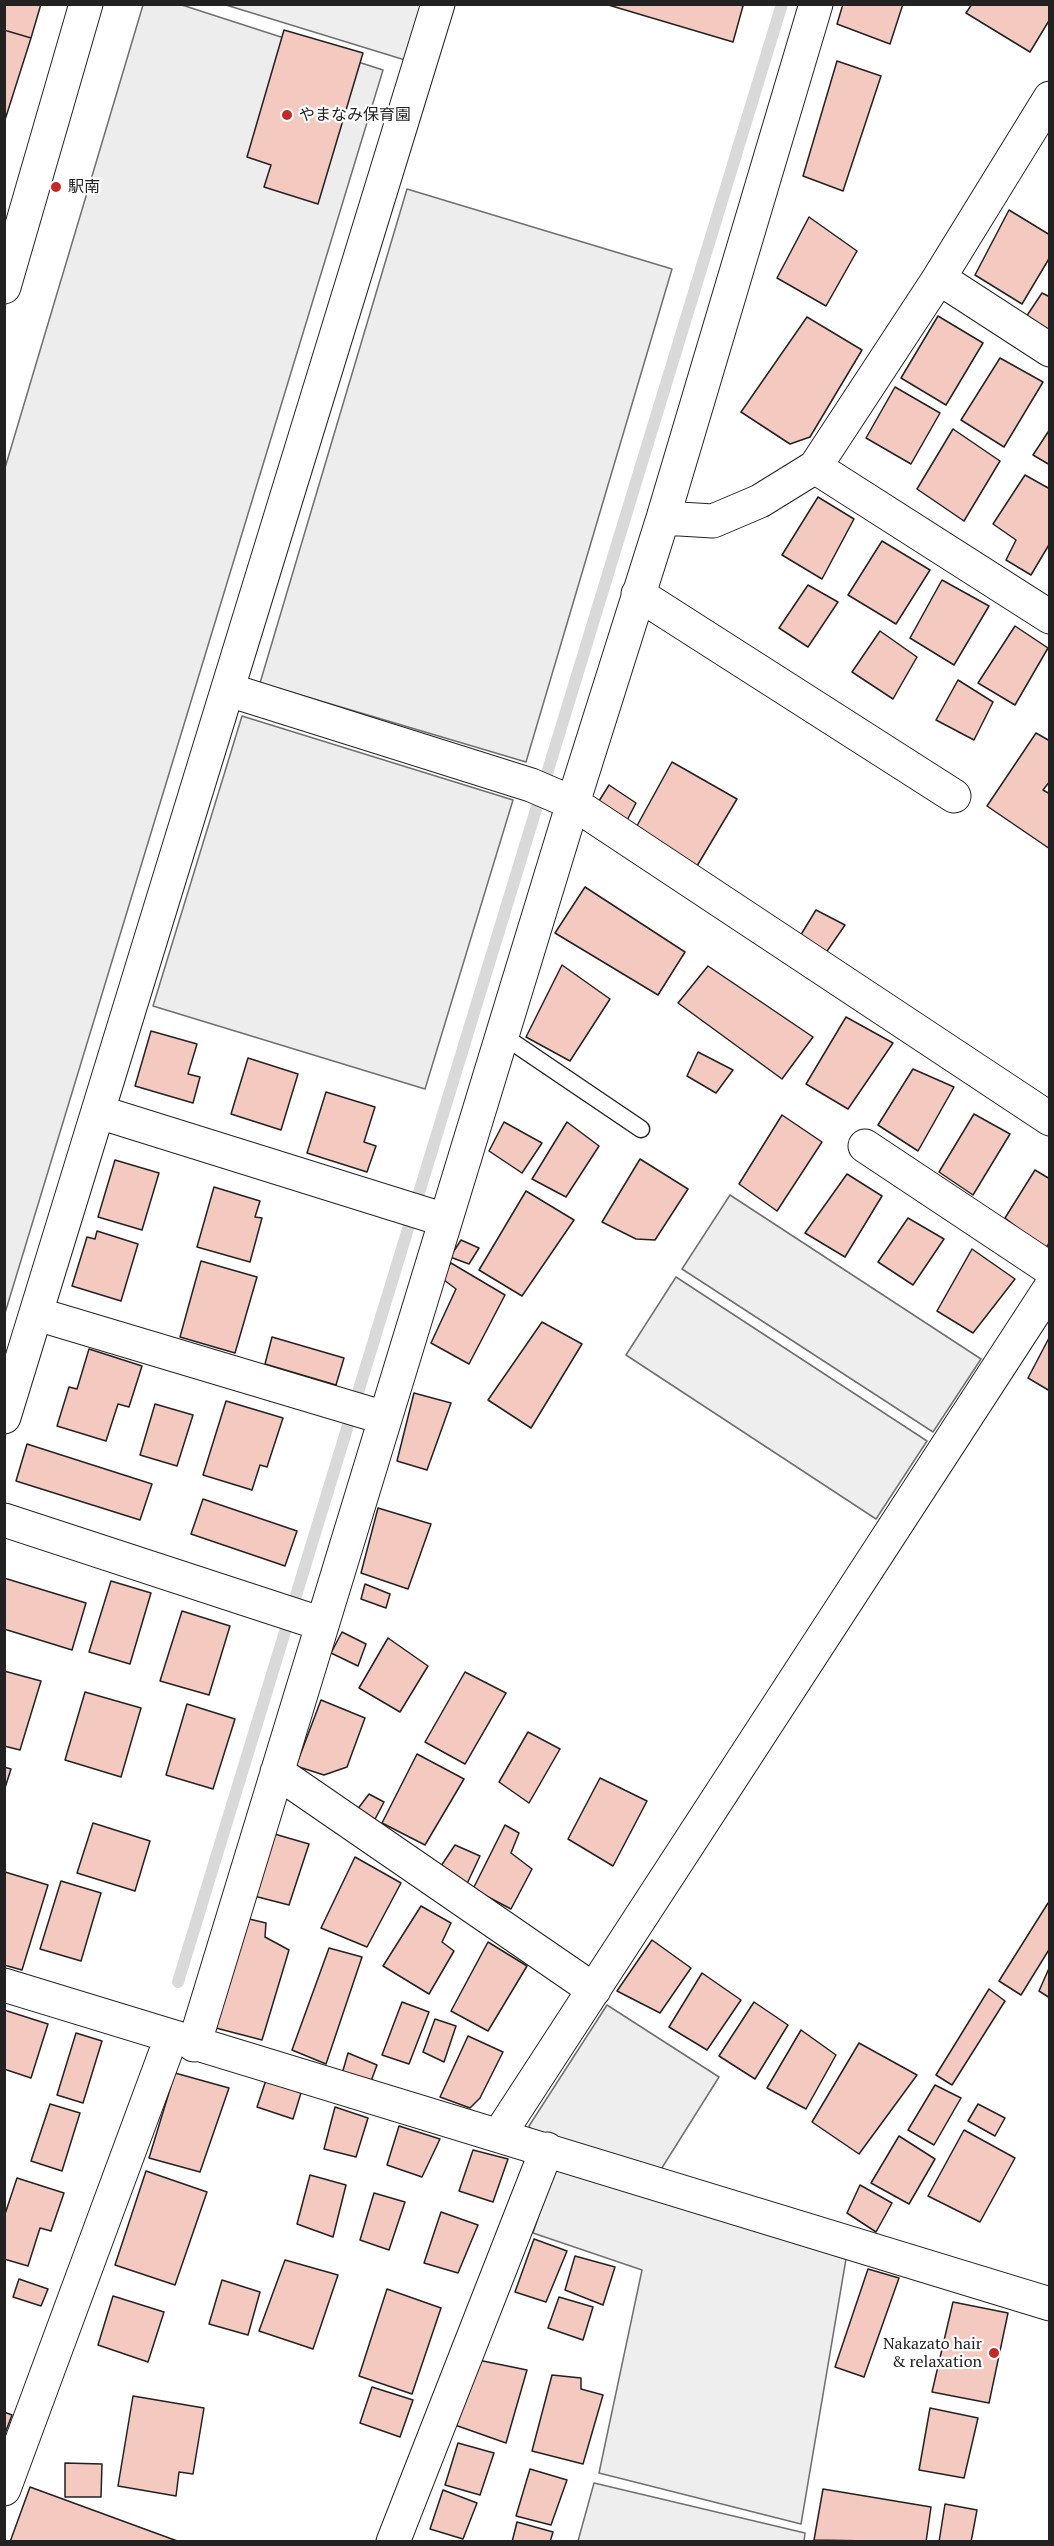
<!DOCTYPE html>
<meta charset="utf-8">
<style>
body{margin:0}
#map{position:relative;width:1054px;height:2546px;overflow:hidden;background:#fff;font-family:"PT Serif",serif}
canvas{display:block}
.frame{position:absolute;inset:0;border:6px solid #222;pointer-events:none}
</style>
<div id="map">
<canvas width="1054" height="2546"></canvas>
<div class="frame"></div>
</div>
<script>
const ctx = document.querySelector('canvas').getContext('2d');
ctx.lineJoin = 'round';
function fillPath(path, color) {
  ctx.fillStyle = color;
  ctx.fill(path, 'evenodd');
}
function trace(path, color, width, dash) {
  ctx.strokeStyle = color;
  ctx.lineWidth = width;
  ctx.lineCap = dash ? 'butt' : 'round';
  ctx.setLineDash(dash || []);
  ctx.stroke(path);
}
function drawText(font, color, halo, rows, align = 'center') {
  ctx.font = font + ' "PT Serif","Noto Sans JP",serif';
  ctx.lineWidth = 4.5;
  ctx.setLineDash([]);
  ctx.textBaseline = 'middle';
  ctx.strokeStyle = halo;
  ctx.fillStyle = color;
  for (const [text, x, y, turn = 0] of rows) {
    ctx.save();
    ctx.translate(x, y);
    ctx.rotate((+turn || 0) * Math.PI / 180);
    ctx.textAlign = isNaN(turn) ? turn : align;
    if (halo) ctx.strokeText(text, 0, 0);
    ctx.fillText(text, 0, 0);
    ctx.restore();
  }
}
const green = new Path2D(`
 M226,5H422L405,60Z
 M730,1195L981,1359L933,1432L682,1269Z
 M676,1277L927,1441L876,1519L626,1355Z
 M607,2005L719,2077L660,2171L538,2140L529,2126Z
 M556,2163L846,2259L801,2524L599,2473L642,2270L533,2233Z
 M594,2483L805,2533L804,2541H578Z`);
fillPath(green, '#eee');
trace(green, '#6f6f6f', 1.5);
const parking = new Path2D(`
 M143,5H182L383,70L5,1313V468Z
 M407,189L672,269L526,762L260,683Z
 M242,716L513,800L425,1089L153,1006Z`);
fillPath(parking, '#ededed');
trace(parking, '#6f6f6f', 1.5);
trace(new Path2D(`
 M178,1982L782,4`), '#d9d9d9', 12);
const building = new Path2D(`
 M4,4H41L31,38L4,30Z
 M605,4H737L743,6L733,42Z
 M843,4H903L890,44L837,24Z
 M972,4H1050V19L1030,52L966,13Z
 M4,30L31,38L4,123Z
 M284,30L363,53L318,204L264,187L271,165L247,157Z
 M837,61L881,76L843,191L803,176Z
 M1009,210L1050,235V257L1022,304L975,275Z
 M809,217L857,251L826,306L777,278Z
 M1042,293L1050,297V331L1026,317Z
 M938,316L983,343L946,405L901,378Z
 M807,317L862,350L810,437L790,444L741,412Z
 M1000,358L1043,382L1004,447L961,420Z
 M895,387L940,413L911,464L866,438Z
 M953,429L1000,461L964,521L917,489Z
 M1050,429V465L1033,455Z
 M1025,475L1050,489V543L1031,575L1006,560L1016,540L993,524Z
 M818,497L854,519L822,579L782,555Z
 M882,541L930,570L896,624L848,595Z
 M942,580L989,606L954,665L910,638Z
 M808,585L838,602L808,647L779,628Z
 M1015,626L1048,648L1015,705L978,683Z
 M880,631L917,657L893,699L852,672Z
 M958,680L993,702L974,740L936,720Z
 M1036,733L1050,741V781L1043,790L1050,794V849L987,806Z
 M672,762L737,799L694,871L633,833Z
 M609,785L636,803L624,826L594,809Z
 M585,887L685,952L658,995L555,933Z
 M816,910L845,925L823,957L797,941Z
 M562,965L610,999L570,1061L526,1037Z
 M708,966L813,1037L782,1079L678,1003Z
 M846,1017L893,1043L848,1109L806,1084Z
 M151,1031L197,1044L188,1074L200,1077L193,1103L135,1086Z
 M698,1052L733,1070L716,1093L687,1076Z
 M248,1058L298,1074L281,1130L231,1114Z
 M913,1069L954,1087L918,1151L878,1125Z
 M326,1092L375,1107L364,1142L376,1146L367,1172L307,1153Z
 M974,1114L1010,1134L973,1195L939,1172Z
 M782,1115L822,1142L777,1211L739,1184Z
 M504,1122L542,1143L522,1173L489,1151Z
 M567,1122L599,1146L566,1197L532,1179Z
 M640,1159L688,1189L655,1240L636,1239L602,1222Z
 M115,1160L159,1173L142,1230L98,1217Z
 M1035,1170L1050,1179V1242L1045,1249L1005,1218Z
 M847,1174L882,1196L845,1257L805,1233Z
 M214,1187L260,1201L255,1217L262,1218L250,1262L197,1247Z
 M526,1191L574,1220L522,1296L479,1270Z
 M908,1218L944,1239L913,1285L878,1262Z
 M97,1231L138,1244L121,1301L72,1286L87,1237L95,1239Z
 M461,1240L479,1248L469,1264L450,1257Z
 M972,1249L1015,1279L973,1333L937,1311Z
 M201,1261L257,1277L235,1353L180,1337Z
 M451,1263L505,1295L469,1364L431,1343L456,1289L440,1277Z
 M542,1322L582,1344L531,1428L488,1400Z
 M1050,1336V1391L1028,1378Z
 M272,1337L344,1358L336,1385L265,1364Z
 M89,1349L142,1366L129,1407L118,1404L106,1441L57,1426L69,1387L77,1389Z
 M414,1393L451,1403L427,1470L397,1461Z
 M226,1401L283,1418L267,1467L260,1465L252,1490L203,1475Z
 M155,1404L193,1415L177,1466L140,1455Z
 M27,1444L152,1484L140,1520L16,1481Z
 M203,1499L297,1531L285,1566L191,1534Z
 M378,1508L431,1524L408,1589L361,1573Z
 M4,1578L86,1603L72,1650L4,1629Z
 M111,1581L151,1593L130,1664L89,1652Z
 M365,1584L390,1594L386,1608L361,1599Z
 M182,1611L230,1626L209,1695L160,1681Z
 M342,1632L366,1644L358,1666L331,1653Z
 M388,1638L428,1666L400,1712L359,1688Z
 M4,1671L41,1681L20,1750L4,1746Z
 M465,1672L506,1693L465,1764L425,1742Z
 M85,1692L141,1708L121,1777L65,1760Z
 M321,1700L365,1718L347,1767L324,1775L296,1766Z
 M187,1704L235,1719L213,1789L166,1775Z
 M528,1732L560,1749L529,1803L499,1782Z
 M417,1754L464,1779L425,1845L382,1823Z
 M4,1767L11,1769L4,1791Z
 M600,1778L647,1801L613,1866L568,1839Z
 M369,1794L384,1802L372,1825L354,1814Z
 M93,1823L150,1841L135,1891L77,1873Z
 M505,1825L519,1833L511,1853L532,1869L511,1909L473,1889Z
 M271,1833L309,1844L289,1905L254,1896Z
 M455,1845L480,1856L465,1888L437,1872Z
 M355,1857L401,1883L367,1947L321,1928Z
 M5,1872L48,1885L22,1970L4,1965Z
 M61,1881L101,1893L81,1961L40,1949Z
 M1048,1903L1050,1904V1948L1021,1995L999,1981Z
 M421,1906L451,1923L442,1942L454,1951L429,1994L383,1966Z
 M245,1918L266,1923L265,1937L289,1950L262,2040L212,2027Z
 M652,1940L691,1968L660,2013L617,1991Z
 M488,1942L527,1966L488,2031L451,2011Z
 M329,1948L362,1957L326,2064L292,2050Z
 M1050,1966V1998L1039,1991Z
 M702,1973L741,2000L707,2050L669,2027Z
 M989,1989L1005,2001L952,2085L936,2075Z
 M402,2002L429,2012L409,2064L382,2055Z
 M754,2002L788,2025L755,2079L719,2056Z
 M4,2010L48,2024L31,2078L4,2069Z
 M435,2019L456,2026L444,2062L423,2052Z
 M801,2030L836,2055L806,2109L767,2088Z
 M76,2033L102,2041L83,2103L57,2095Z
 M468,2036L503,2052L480,2098L470,2108L440,2097Z
 M859,2043L917,2075L859,2154L812,2122Z
 M348,2053L377,2065L370,2084L342,2074Z
 M175,2073L229,2088L200,2172L149,2158Z
 M266,2080L301,2093L293,2119L257,2107Z
 M935,2085L961,2098L934,2145L908,2130Z
 M50,2104L80,2113L62,2171L31,2161Z
 M978,2104L1005,2118L995,2136L968,2121Z
 M335,2107L368,2118L356,2157L324,2149Z
 M399,2126L440,2139L422,2177L387,2165Z
 M964,2130L1015,2158L980,2222L928,2196Z
 M899,2136L935,2159L909,2204L871,2183Z
 M473,2150L508,2159L493,2202L459,2191Z
 M146,2171L207,2192L175,2285L115,2265Z
 M310,2175L346,2185L333,2237L297,2224Z
 M17,2178L64,2193L51,2231L40,2228L28,2266L4,2259V2217Z
 M860,2185L892,2203L876,2232L847,2213Z
 M374,2193L405,2202L389,2250L360,2240Z
 M441,2212L478,2225L458,2273L424,2263Z
 M534,2239L567,2251L546,2302L515,2292Z
 M575,2256L615,2267L603,2305L565,2290Z
 M285,2260L338,2275L313,2349L259,2331Z
 M868,2269L899,2278L864,2377L835,2367Z
 M19,2279L48,2289L41,2306L13,2297Z
 M222,2280L260,2292L248,2335L209,2324Z
 M387,2289L441,2308L412,2394L359,2376Z
 M113,2296L164,2312L148,2362L98,2345Z
 M559,2297L593,2307L583,2340L548,2328Z
 M953,2302L1008,2313L989,2403L932,2392Z
 M478,2360L527,2370L506,2443L455,2425Z
 M552,2375L581,2378V2389L603,2395L583,2464L532,2451Z
 M372,2387L413,2400L400,2437L360,2423Z
 M133,2396L204,2408L193,2474L179,2472L176,2496L118,2486Z
 M930,2408L978,2418L964,2478L919,2470Z
 M4,2412L12,2415L4,2436Z
 M458,2443L494,2453L480,2495L445,2485Z
 M65,2463L102,2464L101,2497H65Z
 M530,2469L567,2480L551,2525L516,2516Z
 M30,2487L180,2542H10Z
 M823,2489L931,2507L926,2542L814,2540Z
 M443,2490L477,2503L463,2539L430,2529Z
 M945,2504L977,2510L971,2542H939Z
 M517,2522L553,2532L550,2542H512Z`);
fillPath(building, '#f3c9c0');
trace(building, '#222', 1.5);
const lane = new Path2D(`
 M502,1035L641,1129`);
const street = new Path2D(`
 M939,278L1050,350
 M815,467L1050,617
 M663,518L713,521L760,501L815,467L939,278L1050,98
 M638,594L954,796
 M229,690L531,785L573,803L1050,1119
 M99,1112L445,1220
 M865,1146L1050,1269
 M37,1314L385,1418
 M4,1417L438,4
 M4,1520L322,1624
 M277,1772L594,1990
 M4,1985L1050,2304
 M194,2045L573,803L663,518L816,4
 M499,2135L1050,1288
 M4,2489L171,2038
 M393,2542L547,2149`);
const secondary = new Path2D(`
 M4,287L86,4`);
trace(lane, '#222', 19);
trace(street, '#222', 35);
trace(secondary, '#222', 35);
trace(lane, '#fff', 16);
trace(street, '#fff', 33);
trace(secondary, '#fff', 33);
for (const [x, y, r, color] of [
 [287,115,6,"#c62828"],
 [56,187,6,"#c62828"],
 [994,2353,6,"#c62828"]
]) {
  const dot = new Path2D();
  dot.arc(x, y, r, 0, 2 * Math.PI);
  ctx.fillStyle = color;
  ctx.fill(dot);
  trace(dot, '#fff', 2);
}
drawText('16px', '#222', '#fff', [
 ["やまなみ保育園",299,115],
 ["駅南",68,187],
 ["Nakazato hair",982,2344,"right"],
 ["& relaxation",982,2362,"right"]
], 'left');
</script>
